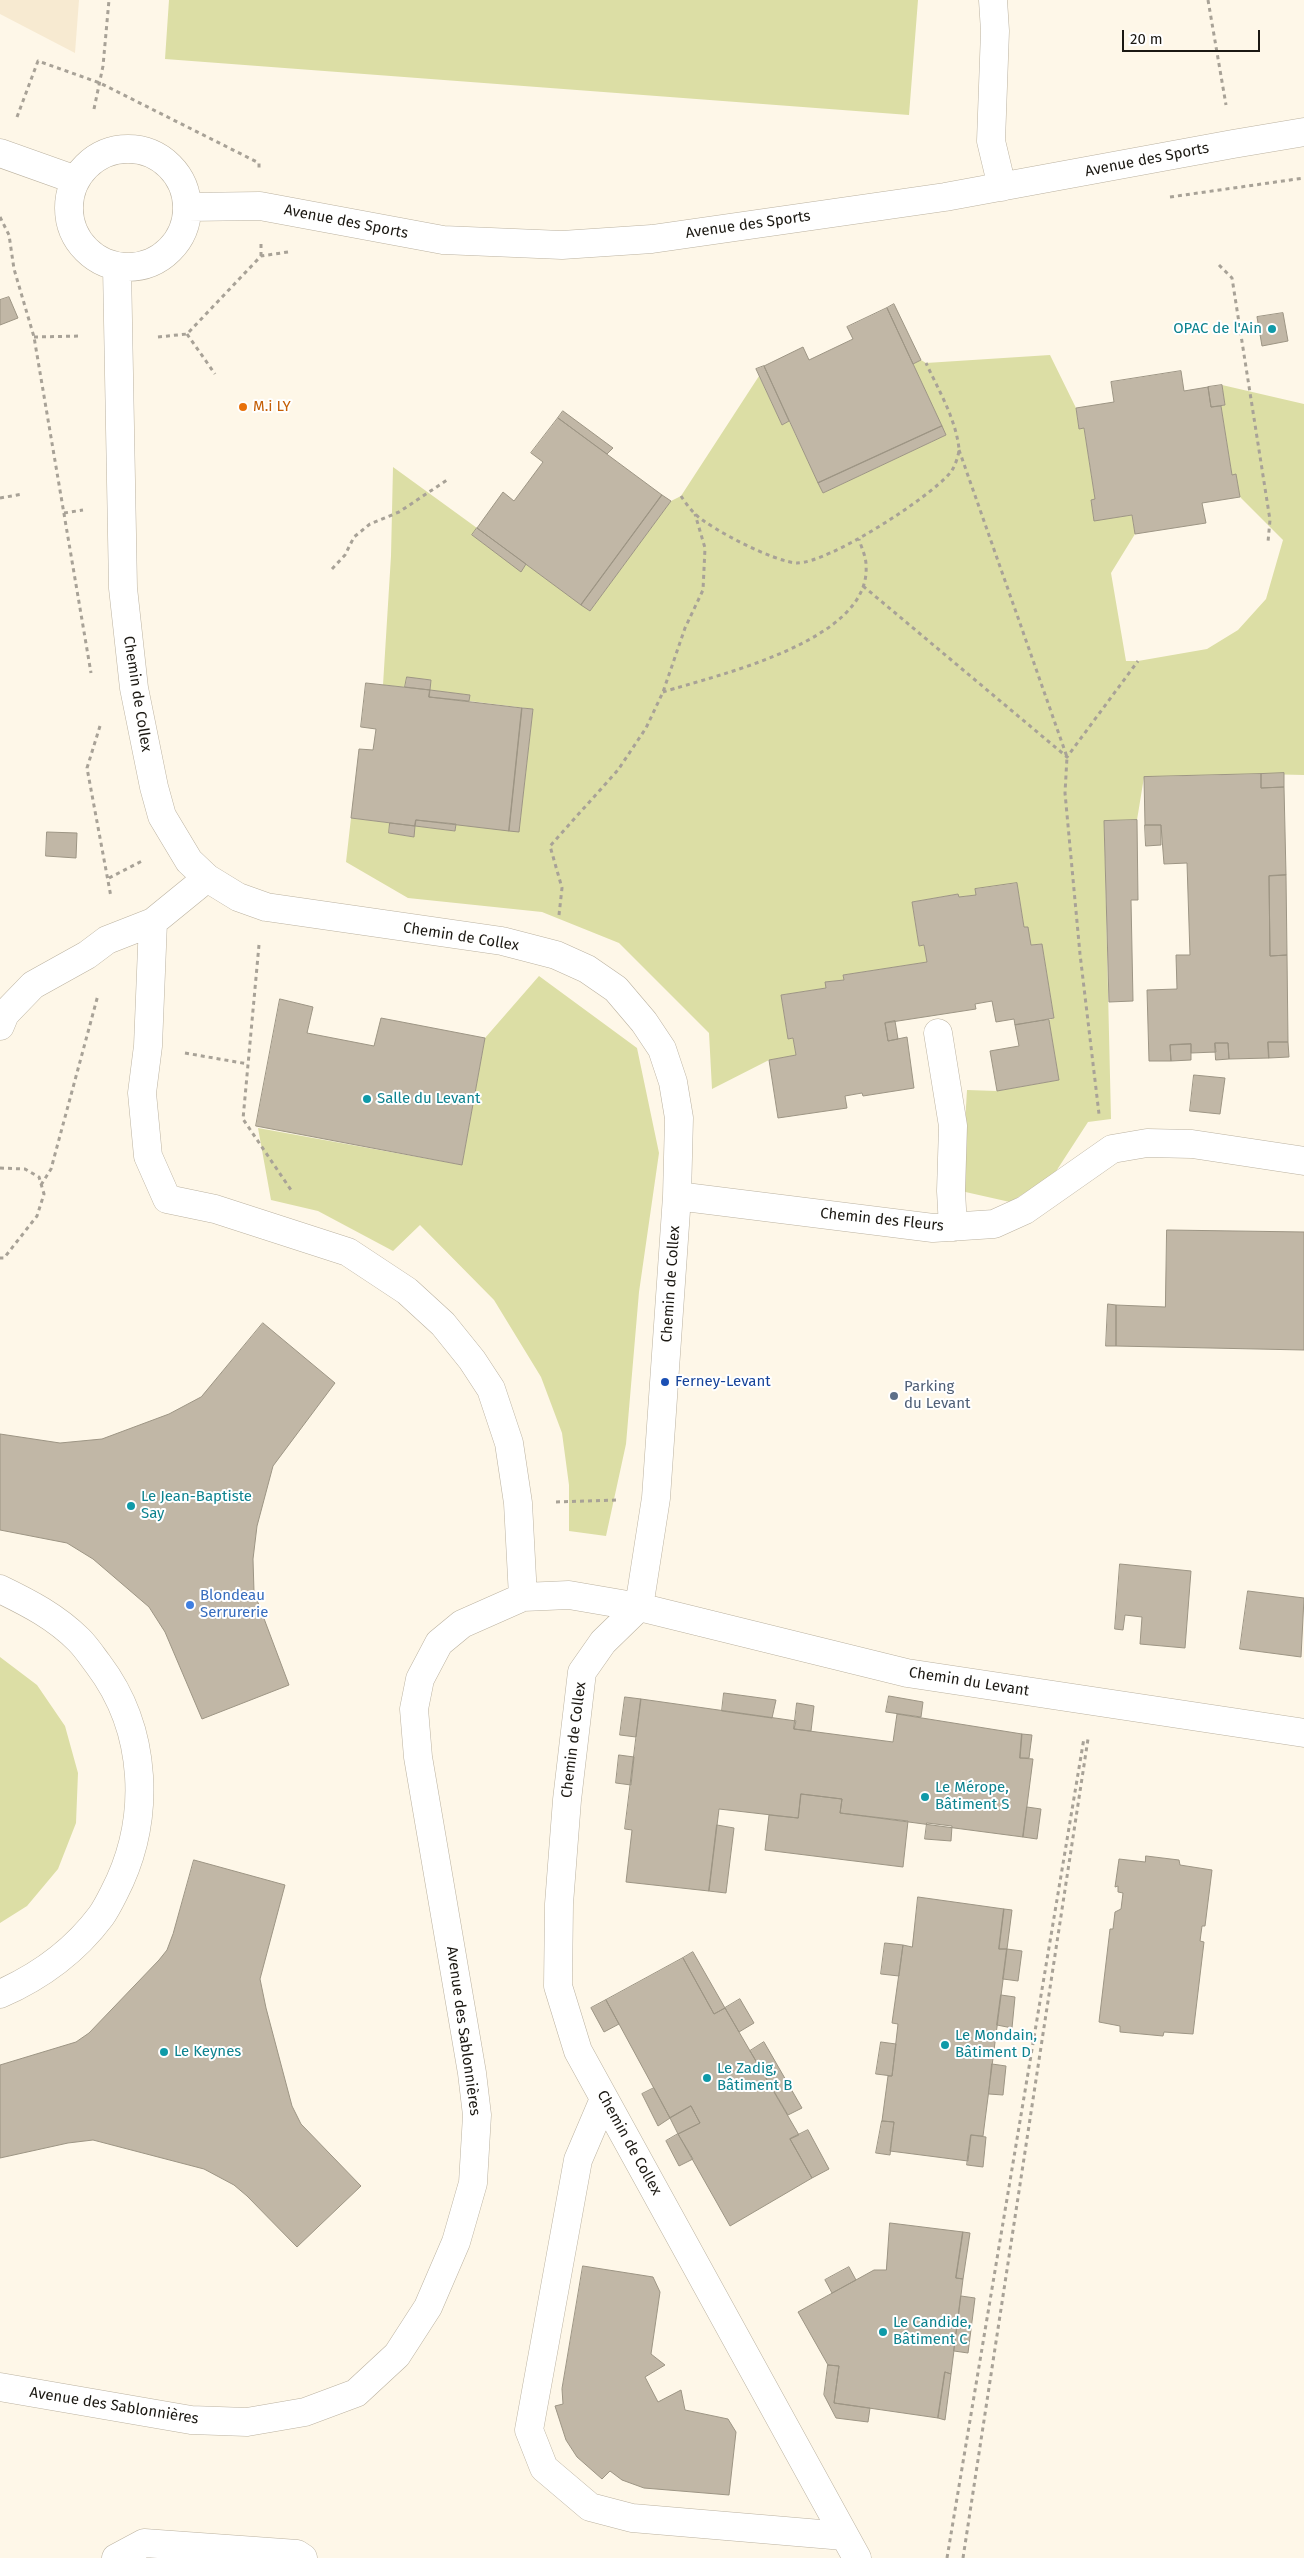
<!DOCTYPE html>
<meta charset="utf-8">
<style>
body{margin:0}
#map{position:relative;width:1304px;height:2558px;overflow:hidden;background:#fef7e8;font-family:"Fira Sans",sans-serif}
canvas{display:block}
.scale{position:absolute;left:1122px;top:30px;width:138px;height:22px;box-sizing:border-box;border:2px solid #1b1812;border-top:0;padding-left:6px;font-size:15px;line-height:18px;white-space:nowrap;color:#1b1812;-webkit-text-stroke:4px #fff;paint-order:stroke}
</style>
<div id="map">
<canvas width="1304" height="2558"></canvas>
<div class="scale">20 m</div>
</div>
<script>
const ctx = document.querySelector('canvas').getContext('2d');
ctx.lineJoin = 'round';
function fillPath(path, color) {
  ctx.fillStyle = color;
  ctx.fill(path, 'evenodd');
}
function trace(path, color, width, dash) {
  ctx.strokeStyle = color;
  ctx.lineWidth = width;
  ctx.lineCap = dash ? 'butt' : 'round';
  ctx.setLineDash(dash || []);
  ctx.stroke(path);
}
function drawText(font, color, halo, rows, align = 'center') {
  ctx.font = font + ' "Fira Sans",sans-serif';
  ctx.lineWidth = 4;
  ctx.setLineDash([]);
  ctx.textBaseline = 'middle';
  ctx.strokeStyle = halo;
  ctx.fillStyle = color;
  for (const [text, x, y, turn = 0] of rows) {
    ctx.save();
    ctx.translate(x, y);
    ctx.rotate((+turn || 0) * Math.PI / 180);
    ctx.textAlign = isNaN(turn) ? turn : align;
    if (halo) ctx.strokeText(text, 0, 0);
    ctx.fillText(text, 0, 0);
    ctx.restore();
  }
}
fillPath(new Path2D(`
 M0,0H79L75,53L0,14Z`), '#f7ead1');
fillPath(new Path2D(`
 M169,0H918L909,115L165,59Z
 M1050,355L1076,408L1079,429L1084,428L1095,499L1091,500L1094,520L1132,515L1135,534L1111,573L1126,661H1138L1207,649L1238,630L1266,599L1283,540L1240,497L1236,475H1232L1221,406L1225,405L1222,385L1304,404V775L1261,774L1144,777L1137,820L1104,821L1111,1119L1088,1122L1053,1176L1010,1202L961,1191L967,1090L997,1091L1059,1080L1049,1020L1054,1018L1042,944L1031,945L1024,927L1017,883L975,889L976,895L959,897L957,894L912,902L919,946L924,945L927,962L843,975L844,980L826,982V988L781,995L788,1039L793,1038L796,1055L769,1060L712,1089L709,1033L619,943L542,912L408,898L346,862L351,818L390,823L389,833L413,837L415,826L455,831L456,824L519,831L533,709L469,701L470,695L430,690L431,680L407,678L405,687L383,685L391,556L393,467L477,528L472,535L521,571L526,564L590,611L671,501L681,496L759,376L782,425L789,421L823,493L946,435L913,364L921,360L926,363Z
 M539,976L637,1048L659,1153L639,1292L626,1444L606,1536L569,1531V1485L562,1433L541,1377L494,1300L420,1225L393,1251L318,1211L271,1200L258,1128L462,1165L485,1038Z
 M0,1657L37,1685L65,1726L78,1773L76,1823L58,1869L27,1906L0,1923Z`), '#dcdea5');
const building = new Path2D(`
 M9,297L18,318L0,325V300Z
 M894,304L921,360L913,364L887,308Z
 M887,308L942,426L818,483L764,366L803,347L809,360L853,339L847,327Z
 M1283,313L1288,341L1262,346L1257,317Z
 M764,366L789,421L782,425L756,369Z
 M1181,371L1184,391L1208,387L1211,407L1221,406L1232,475L1236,474L1240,497L1202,503L1206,523L1135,534L1132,515L1094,521L1091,500L1095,499L1084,428L1079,429L1076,408L1114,402L1111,382Z
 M1222,385L1225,405L1211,407L1208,387Z
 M563,411L613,448L607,454L558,418Z
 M558,418L662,495L581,605L477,528L503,492L514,501L543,462L531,453Z
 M942,426L946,435L823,493L818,483Z
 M662,495L671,501L590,611L581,605Z
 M477,528L526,564L521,572L472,535Z
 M407,677L431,680L430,690L405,687Z
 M366,683L430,690L429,697L522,708L509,831L416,820L415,826L351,818L359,749L373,750L376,729L361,727Z
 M430,690L470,695L469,701L429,697Z
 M522,708L533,709L519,832L509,831Z
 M1284,773V787L1261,788V774Z
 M1261,774V788L1284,787L1286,875L1269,876L1270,956L1287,955L1288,1042H1268L1269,1058L1229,1059L1228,1043H1215L1216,1052L1191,1053V1044L1170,1045L1171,1061H1149L1147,990L1177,989L1176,955H1190L1187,863L1164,864L1161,825H1145L1144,777Z
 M416,820L456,824L455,831L415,826Z
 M1137,820L1138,900H1131L1133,1001L1109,1002L1104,821Z
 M390,823L415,826L414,837L389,833Z
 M1145,825H1161V845L1146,846Z
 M47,832L77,833L76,858L46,856Z
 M1286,875L1287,955L1270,956L1269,876Z
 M1017,883L1024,927H1028L1031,945L1042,944L1054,1018L1015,1025L1014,1019L996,1022L992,1001L975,1004L976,1009L885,1023L888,1041L907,1037L914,1088L863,1096L862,1093L845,1096L847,1108L778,1118L769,1060L796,1055L793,1038L788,1039L781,995L826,988L825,982L844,980L843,975L927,962L924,945L919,946L912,902L958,894L959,897L976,895L975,889Z
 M280,999L313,1007L307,1033L374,1046L381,1018L485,1038L462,1165L256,1126Z
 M1049,1020L1059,1080L997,1091L990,1051L1019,1046L1015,1025Z
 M895,1021L898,1039L888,1041L885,1023Z
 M1268,1042H1288L1289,1057L1269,1058Z
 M1215,1043H1228L1229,1059L1216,1060Z
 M1191,1044V1060L1171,1061L1170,1045Z
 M1194,1075L1225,1078L1220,1114L1190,1111Z
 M1167,1230L1304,1232V1350L1116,1346V1305L1165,1307Z
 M1108,1304L1116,1305V1346H1106Z
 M263,1323L335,1383L273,1466L257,1526L253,1559L254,1592L289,1685L202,1719L165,1632L149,1607L93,1559L67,1543L0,1530V1434L60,1443L102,1439L169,1414L201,1397Z
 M1120,1564L1191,1571L1185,1648L1140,1644L1142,1617L1125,1615L1123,1630L1115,1629Z
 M1248,1591L1304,1598L1301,1657L1240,1649Z
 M724,1693L776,1700L772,1718L722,1711Z
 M889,1696L923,1702L921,1717L886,1712Z
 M625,1697L641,1699L636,1737L620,1735Z
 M641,1699L796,1721L794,1729L893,1742L897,1714L1022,1734L1020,1758L1033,1759L1023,1837L840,1813L842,1799L801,1794L798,1818L719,1809L709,1891L626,1882L632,1830L625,1829Z
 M797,1703L814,1706L811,1731L794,1729Z
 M1022,1734L1032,1735L1029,1758H1020Z
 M619,1755L634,1757L631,1785L616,1783Z
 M801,1794L842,1799L840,1813L908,1821L903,1867L765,1850L769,1815L798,1818Z
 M1027,1807L1041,1809L1037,1839L1023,1837Z
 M927,1823L952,1826L951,1841L925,1839Z
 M717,1825L734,1828L726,1893L709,1891Z
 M1146,1856L1179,1860L1180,1865L1212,1870L1205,1926H1202L1200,1941L1204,1942L1193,2034L1164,2032L1163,2036L1120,2032V2026L1099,2022L1110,1929H1113L1115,1912L1121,1909L1123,1893L1118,1892V1886L1115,1887L1119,1859L1145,1862Z
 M194,1860L285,1885L260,1979L266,2008L292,2106L301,2124L361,2186L297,2247L247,2196L234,2185L204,2169L93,2140L68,2143L0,2158V2065L76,2042L89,2033L159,1960L167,1950L173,1934Z
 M918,1897L1004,1909L999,1949H1007L983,2136L971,2135L968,2161L890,2151L894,2122L882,2121L888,2076H892L898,2024L892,2023L903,1945L912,1947Z
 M1004,1909L1012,1910L1007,1949H999Z
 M885,1943L903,1945L899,1976L881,1974Z
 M1007,1949L1022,1951L1018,1981L1003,1979Z
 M693,1952L725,2008L714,2014L683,1958Z
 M683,1958L714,2014L725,2008L739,2032L799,2135L790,2139L812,2178L730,2226L678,2134L700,2123L691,2106L670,2118L606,2000Z
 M1001,1995L1015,1997L1012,2028L997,2025Z
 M740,1999L754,2023L739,2032L725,2008Z
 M606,2000L619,2024L604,2032L591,2008Z
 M764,2042L802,2108L788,2115L750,2051Z
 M881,2042L896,2044L892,2076L876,2074Z
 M992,2064L1006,2066L1003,2095L989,2094Z
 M654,2088L670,2118L658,2126L642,2094Z
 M691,2106L700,2123L678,2134L670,2118Z
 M882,2121L894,2122L890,2155L876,2153Z
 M808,2130L829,2169L812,2178L790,2139Z
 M678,2134L693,2159L679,2166L666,2141Z
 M971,2135L986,2137L983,2167L967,2165Z
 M890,2223L963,2232L956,2278L963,2279L951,2374L945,2372L938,2418L834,2403L839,2366L828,2365L798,2312L874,2270H886Z
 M963,2232L970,2233L963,2279L956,2278Z
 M583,2266L653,2277L660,2292L651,2354L665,2365L645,2377L658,2402L681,2390L685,2410L728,2419L736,2432L729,2495L644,2488L622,2480L610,2471L602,2479L577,2457L566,2440L555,2406L563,2404L562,2389Z
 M849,2267L856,2280L832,2293L825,2280Z
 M961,2296L975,2298L968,2353L954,2351Z
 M828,2365L839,2366L834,2403L870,2408L868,2422L836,2418L824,2395Z
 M945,2372L951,2374L945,2420L938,2418Z`);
fillPath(building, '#c1b7a6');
trace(building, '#9d9584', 1);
const minor = new Path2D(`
 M993,0L995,31L991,141L1002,187
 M69 208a59 59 0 1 1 118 0a59 59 0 1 1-118 0Z
 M0,153L76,180
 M188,207L260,206L443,240L562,245L652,239L945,197L1233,144L1304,132
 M117,267L123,588L134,688L154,787L162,816L189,861L207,878L238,897L266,907L502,941L556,955L587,969L616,989L644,1022L662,1049L673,1082L679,1118L677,1196L656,1498L639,1607L603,1642L582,1672L567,1800L559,1904L558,1986L578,2051L857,2558
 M207,878L153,922L148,1046L142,1093L148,1156L167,1199L215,1209L348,1252L407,1291L443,1324L472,1360L491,1389L509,1443L518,1503L523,1597
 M0,1026L5,1014L33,985L87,955L107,940L153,922
 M938,1033L953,1126L951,1191L953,1227
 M677,1196L933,1228L994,1224L1025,1210L1112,1149L1147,1143L1192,1144L1304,1161
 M0,1589C29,1603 56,1617 79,1640C86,1647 92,1656 98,1664C148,1730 152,1820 114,1893C110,1901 106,1909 101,1916C74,1952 41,1976 0,1994
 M604,2099L578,2160L529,2430L544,2468L590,2507L632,2518L844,2536
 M0,2387L191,2420L247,2422L305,2412L356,2393L397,2355L428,2307L456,2242L473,2183L477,2115L472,2073L418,1757L414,1709L420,1679L439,1643L462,1624L523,1597L569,1595L639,1607L907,1673L1304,1733
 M116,2558L144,2543L297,2554L303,2558`);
trace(minor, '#bbb2a0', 29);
trace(new Path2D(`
 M1208,0L1226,105
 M94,109L103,66L109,0
 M17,117L38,61L100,83L259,163V168
 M1170,197L1304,178
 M0,217L9,235L14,269L34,337L91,673
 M261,244V256
 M1219,265L1232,278L1270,520L1268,542
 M187,334L215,374
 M34,337L81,336
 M158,337L187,334L261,256L288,252
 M959,450L1067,757L1065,793L1080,954L1099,1114
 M681,496C685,502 690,509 695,514C712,530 775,562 797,563C829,563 929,498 950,473C954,469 959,455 959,449C956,419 938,389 926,363
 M0,498L23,494
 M64,513L83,510
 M332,569L345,555L354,537L370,524L399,512L447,480
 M863,586L1067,757L1138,661
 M663,692C717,675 872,641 866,565C866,556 861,547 859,539
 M100,726L87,768L111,897
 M109,878L144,860
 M559,915L562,888L550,846L618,770L646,728L663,692L685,628L703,590L705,548L695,514
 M259,945L243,1119L293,1193
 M185,1053L248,1064
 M0,1168L25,1169L39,1177L44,1194L37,1216L4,1258H0
 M41,1185L51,1169L98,995
 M556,1502L618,1500
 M947,2558L1084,1738
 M963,2558L1088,1739`), '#a8a297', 3, [4, 4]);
trace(minor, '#fff', 28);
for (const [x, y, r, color] of [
 [1272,329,5,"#0f9aa8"],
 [243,407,5,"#e8710a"],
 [367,1099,5,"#0f9aa8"],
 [665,1382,5,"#1a4fb4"],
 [894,1396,5,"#5c6f8a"],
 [131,1506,5,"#0f9aa8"],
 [190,1605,5,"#3f7fe0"],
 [925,1797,5,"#0f9aa8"],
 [945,2045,5,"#0f9aa8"],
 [164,2052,5,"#0f9aa8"],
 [707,2078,5,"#0f9aa8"],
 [883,2332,5,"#0f9aa8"]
]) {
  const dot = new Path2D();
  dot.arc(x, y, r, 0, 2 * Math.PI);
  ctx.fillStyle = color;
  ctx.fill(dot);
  trace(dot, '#fff', 2);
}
drawText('15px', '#1b1812', '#fff', [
 ["Avenue des Sports",1147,160,-11],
 ["Avenue des Sports",346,222,11],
 ["Avenue des Sports",748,225,-8],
 ["Chemin de Collex",137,694,81],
 ["Chemin de Collex",461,937,9],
 ["Chemin des Fleurs",882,1220,6],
 ["Chemin de Collex",671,1284,-86],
 ["Chemin du Levant",969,1682,9],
 ["Chemin de Collex",574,1740,-83],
 ["Avenue des Sablonnières",463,2031,82],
 ["Chemin de Collex",629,2143,61],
 ["Avenue des Sablonnières",114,2406,9]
]);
drawText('15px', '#0d838f', '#fff', [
 ["OPAC de l'Ain",1262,329,"right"],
 ["Salle du Levant",377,1099],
 ["Le Jean-Baptiste",141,1497],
 ["Say",141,1514],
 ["Le Mérope,",935,1788],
 ["Bâtiment S",935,1805],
 ["Le Mondain,",955,2036],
 ["Bâtiment D",955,2053],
 ["Le Keynes",174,2052],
 ["Le Zadig,",717,2069],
 ["Bâtiment B",717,2086],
 ["Le Candide,",893,2323],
 ["Bâtiment C",893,2340]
], 'left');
drawText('15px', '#c56008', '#fff', [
 ["M.i LY",253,407]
], 'left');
drawText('15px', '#164399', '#fff', [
 ["Ferney-Levant",675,1382]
], 'left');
drawText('15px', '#4e5e75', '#fff', [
 ["Parking",904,1387],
 ["du Levant",904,1404]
], 'left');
drawText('15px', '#366cbe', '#fff', [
 ["Blondeau",200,1596],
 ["Serrurerie",200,1613]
], 'left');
</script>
